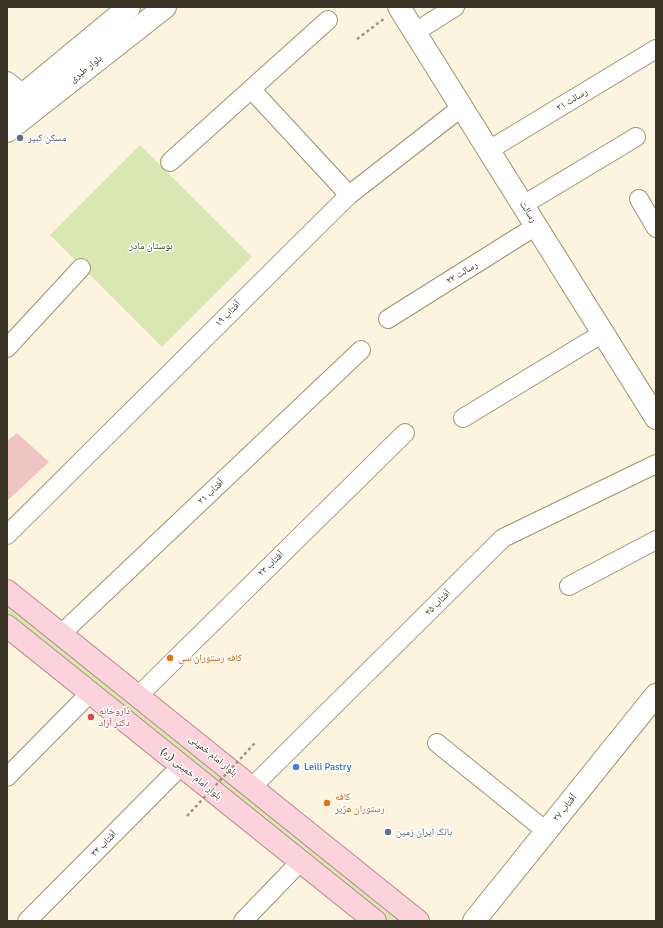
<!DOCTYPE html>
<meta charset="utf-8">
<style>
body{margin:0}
#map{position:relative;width:663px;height:928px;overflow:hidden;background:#fdf4df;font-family:Signika,sans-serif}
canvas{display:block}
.frame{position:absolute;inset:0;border:8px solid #383325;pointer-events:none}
</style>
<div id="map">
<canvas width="663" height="928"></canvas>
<div class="frame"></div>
</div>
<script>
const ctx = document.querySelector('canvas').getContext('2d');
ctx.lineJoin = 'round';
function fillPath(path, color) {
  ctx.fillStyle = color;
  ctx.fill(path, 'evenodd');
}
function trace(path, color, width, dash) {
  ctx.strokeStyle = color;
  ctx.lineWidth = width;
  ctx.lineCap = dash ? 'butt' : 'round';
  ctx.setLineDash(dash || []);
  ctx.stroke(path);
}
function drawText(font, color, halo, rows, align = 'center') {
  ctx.font = font + ' Signika,"Noto Naskh Arabic",sans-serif';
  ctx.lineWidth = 3;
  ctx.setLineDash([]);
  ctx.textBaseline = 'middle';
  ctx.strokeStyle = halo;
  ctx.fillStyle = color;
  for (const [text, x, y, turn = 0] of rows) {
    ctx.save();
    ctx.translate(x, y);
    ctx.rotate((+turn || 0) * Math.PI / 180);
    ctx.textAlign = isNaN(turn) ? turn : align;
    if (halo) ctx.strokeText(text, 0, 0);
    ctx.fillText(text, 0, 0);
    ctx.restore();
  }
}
fillPath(new Path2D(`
 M140,145L252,257L162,347L50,235Z
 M7,600L407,921H388L7,618Z`), '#d9e8b3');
fillPath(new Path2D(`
 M17,433L49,462L7,501V441Z`), '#efc5c3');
const street = new Path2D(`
 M415,32L455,7
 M7,81L33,101
 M251,89L349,195
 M489,150L656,49
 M170,162L328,20
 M639,199L656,228
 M523,205L636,137
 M388,319L536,226
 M7,348L81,268
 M463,418L603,333
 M7,535L349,195L462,107
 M569,586L656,540
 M61,634L361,350
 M138,696L405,433
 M437,743L546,831
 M7,777L90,693
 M252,787L503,538L656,464
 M27,921L181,766
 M243,921L300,862`);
const secondary = new Path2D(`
 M399,7L656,418
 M7,108L129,7
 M7,131L165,7
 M474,921L656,695`);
const primary = new Path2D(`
 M7,591L418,921
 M7,626L375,921`);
trace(street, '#9f9272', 20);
trace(secondary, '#9f9272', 24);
trace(primary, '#b7888c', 24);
trace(new Path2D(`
 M357,39L385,18`), '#9c9584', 2.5, [3, 3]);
trace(street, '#fff', 18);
trace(secondary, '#fff', 22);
trace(primary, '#fdd3db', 22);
trace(new Path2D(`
 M187,816L255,743`), '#9c9584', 2.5, [3, 3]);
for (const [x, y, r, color] of [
 [20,138,4,"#5c6f8a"],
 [170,658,4,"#e8710a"],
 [91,717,4,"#e0444e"],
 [296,767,4,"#3f7fe0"],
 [327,803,4,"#e8710a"],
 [388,832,4,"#5c6f8a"]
]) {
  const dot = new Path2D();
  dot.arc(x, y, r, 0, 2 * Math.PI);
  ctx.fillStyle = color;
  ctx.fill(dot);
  trace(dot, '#fff', 1.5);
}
drawText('10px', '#383325', '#fff', [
 ["بلوار طبری",86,69,-38],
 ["رسالت ۲۱",572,100,-31],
 ["رسالت",528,212,58],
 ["رسالت ۲۲",462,273,-32],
 ["آفتاب ۱۹",228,314,-45],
 ["آفتاب ۲۱",211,492,-43],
 ["آفتاب ۲۳",271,564,-44],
 ["آفتاب ۲۵",438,603,-45],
 ["بلوار امام خمینی",213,756,39],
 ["بلوار امام خمینی (ره)",191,774,39],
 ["آفتاب ۲۷",565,808,-51],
 ["آفتاب ۳۲",104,844,-45]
]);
drawText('10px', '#4e5e75', '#fff', [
 ["مسکن کبیر",28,138],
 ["بانک ایران زمین",396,832]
], 'left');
drawText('10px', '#384213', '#fff', [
 ["بوستان مادر",151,246]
]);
drawText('10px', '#c56008', '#fff', [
 ["کافه رستوران سی",178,658],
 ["کافه",335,797],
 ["رستوران هژیر",335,809]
], 'left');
drawText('10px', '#be3a42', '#fff', [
 ["داروخانه",99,711],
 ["دکتر آزاد",99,723]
], 'left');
drawText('10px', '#366cbe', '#fff', [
 ["Leili Pastry",304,767]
], 'left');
</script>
